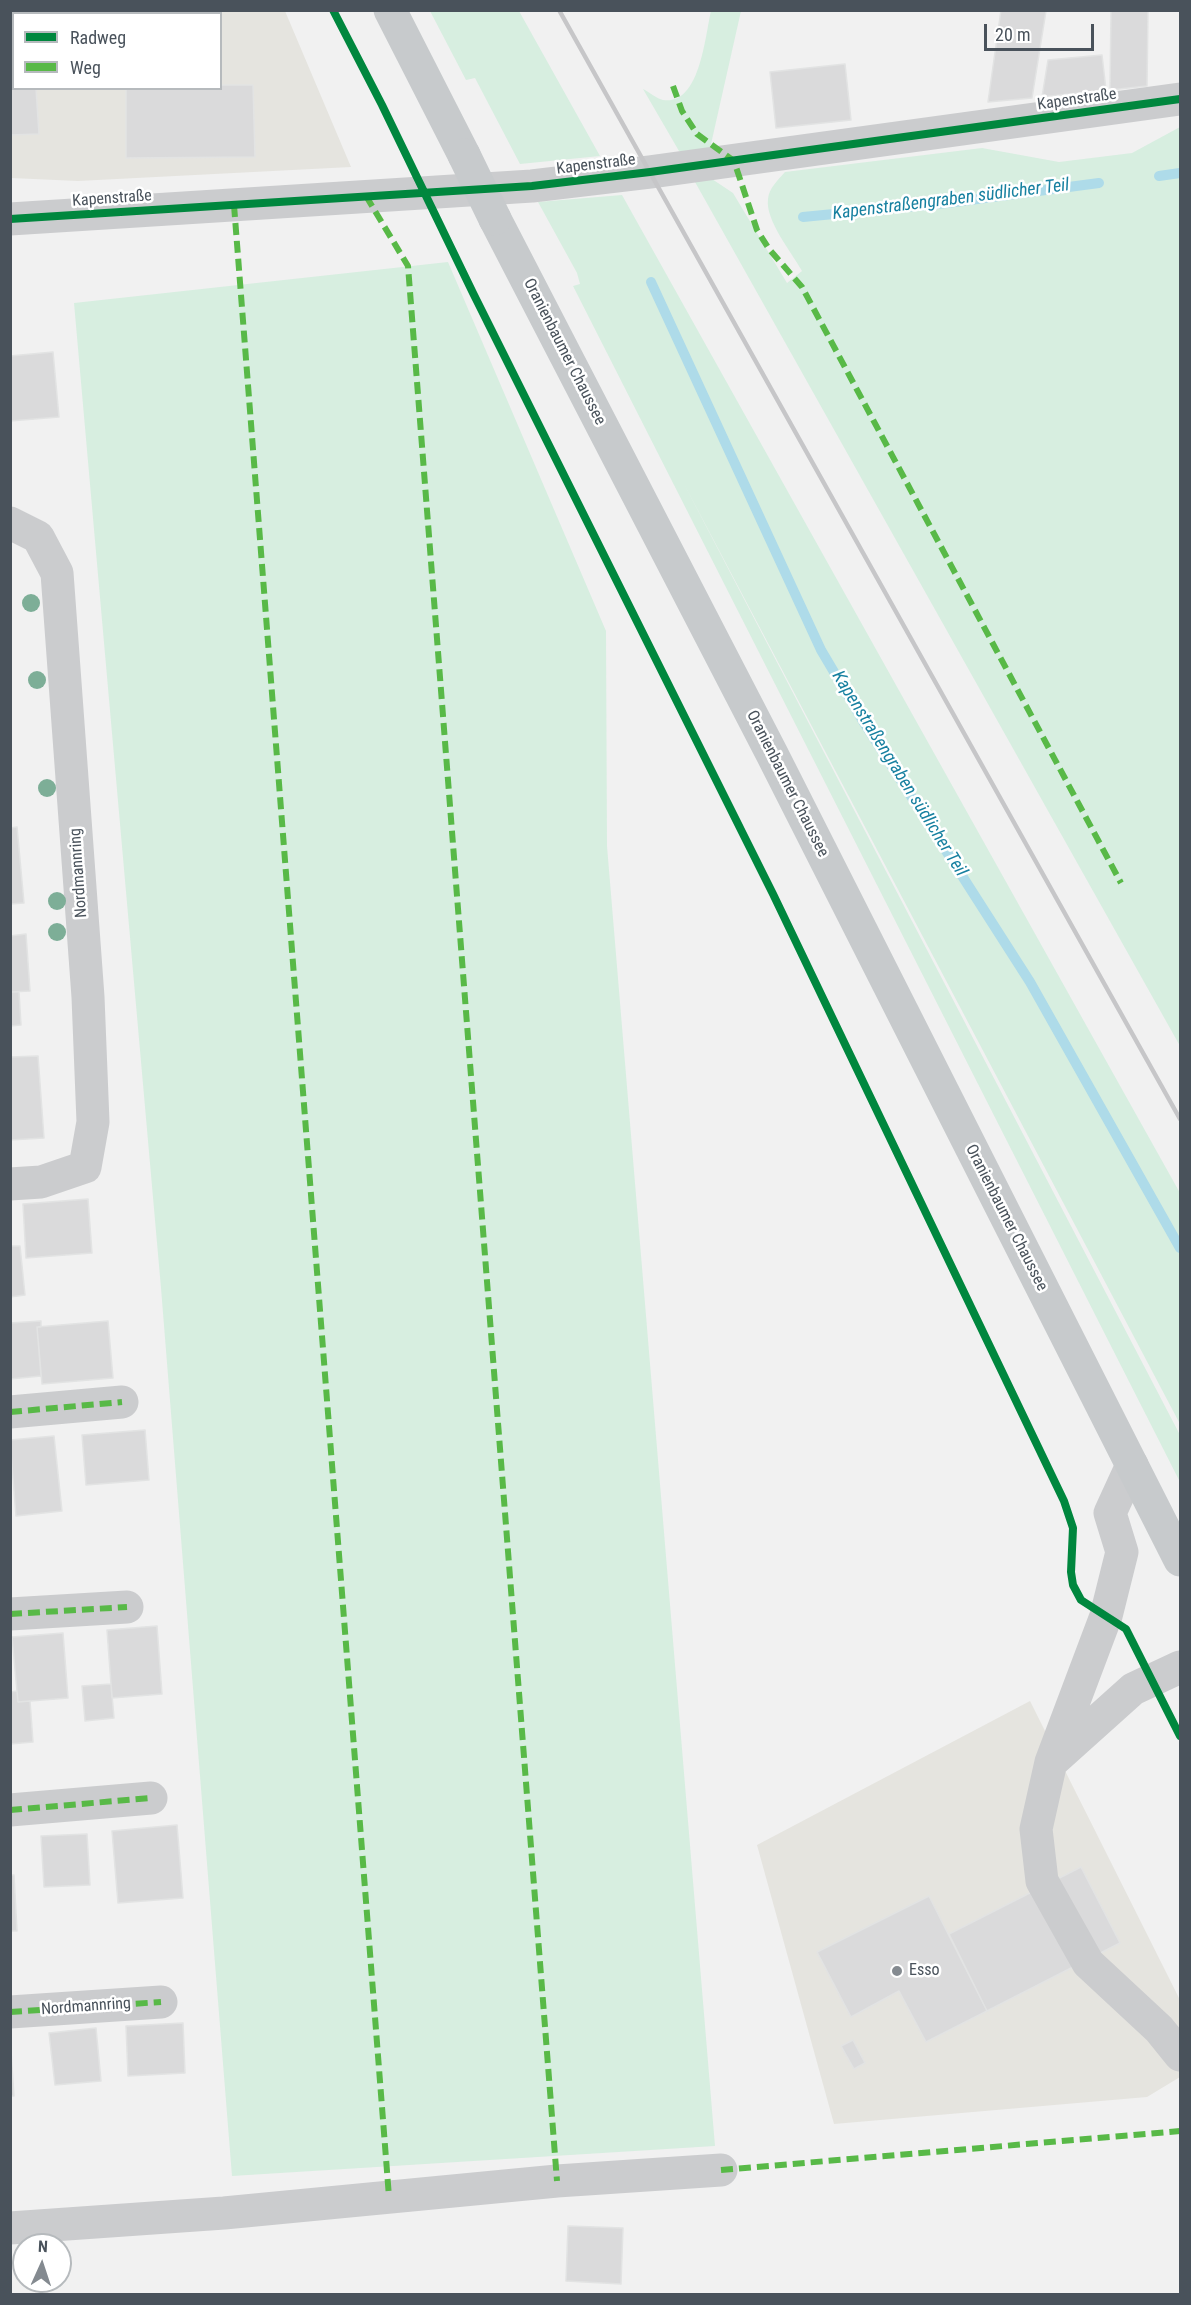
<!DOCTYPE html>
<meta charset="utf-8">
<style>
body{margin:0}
#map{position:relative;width:1191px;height:2305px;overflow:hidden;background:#f1f1f1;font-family:"Roboto Condensed",sans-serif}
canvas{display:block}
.frame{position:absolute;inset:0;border:12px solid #49525b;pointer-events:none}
.legend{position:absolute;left:12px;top:12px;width:210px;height:78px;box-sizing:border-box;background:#fff;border:2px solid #b6babd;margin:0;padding:8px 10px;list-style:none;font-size:18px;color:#49525b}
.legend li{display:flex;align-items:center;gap:12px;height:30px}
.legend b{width:30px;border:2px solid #b6babd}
.north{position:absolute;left:12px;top:2233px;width:60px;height:60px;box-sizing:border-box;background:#fff;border:2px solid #b6babd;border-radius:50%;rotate:3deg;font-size:16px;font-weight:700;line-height:24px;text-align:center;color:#49525b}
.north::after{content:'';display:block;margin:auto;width:21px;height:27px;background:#848a90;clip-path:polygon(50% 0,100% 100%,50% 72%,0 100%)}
.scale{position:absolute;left:984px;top:24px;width:110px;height:27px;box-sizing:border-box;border:3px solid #49525b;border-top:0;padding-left:8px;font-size:18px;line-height:21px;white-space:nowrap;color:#49525b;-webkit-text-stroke:4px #fff;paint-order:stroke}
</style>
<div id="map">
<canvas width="1191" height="2305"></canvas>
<div class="frame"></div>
<ul class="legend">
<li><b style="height:8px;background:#00873e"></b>Radweg</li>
<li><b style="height:8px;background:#58b947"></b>Weg</li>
</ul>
<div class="north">N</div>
<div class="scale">20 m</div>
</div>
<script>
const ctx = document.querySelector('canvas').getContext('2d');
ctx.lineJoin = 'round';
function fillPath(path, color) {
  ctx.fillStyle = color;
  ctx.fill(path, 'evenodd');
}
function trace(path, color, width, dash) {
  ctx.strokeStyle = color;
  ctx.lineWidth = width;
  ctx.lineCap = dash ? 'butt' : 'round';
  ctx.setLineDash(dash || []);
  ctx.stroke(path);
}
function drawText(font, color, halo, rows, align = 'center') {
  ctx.font = font + ' "Roboto Condensed",sans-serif';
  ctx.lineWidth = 5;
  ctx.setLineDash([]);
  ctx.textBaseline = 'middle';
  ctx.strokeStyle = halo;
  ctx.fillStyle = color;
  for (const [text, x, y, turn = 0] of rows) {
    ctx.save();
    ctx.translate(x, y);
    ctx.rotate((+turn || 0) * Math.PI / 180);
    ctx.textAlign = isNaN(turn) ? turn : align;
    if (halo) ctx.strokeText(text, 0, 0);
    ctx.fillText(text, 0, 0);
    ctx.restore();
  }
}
fillPath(new Path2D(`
 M11,10L285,11L351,167L78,181L11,178ZM14,14H220V88H14Z
 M1030,1701L1180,2000V2077L1147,2097L834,2124L757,1845Z`), '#e5e4df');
fillPath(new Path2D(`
 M430,11H519L600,156L520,164L475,78L466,80Z
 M711,11H741L709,153L679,151L643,89C649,92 657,99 663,100C700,106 705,36 711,11Z
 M1180,127V1046L695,182L712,179L733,193L787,283L802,271C792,253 765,220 768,199C769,188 778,180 785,172L982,148L1059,162L1132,153Z
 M622,195L1180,1193V1424L683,482L1180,1435V1482L573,286L580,284L577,273L538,202Z
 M448,262L606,631L607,846L715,2146L232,2176L161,1288L74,303Z`), '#d7eee0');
trace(new Path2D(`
 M1159,176L1180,173
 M803,217L947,203L1099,183
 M651,282L821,650L863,721L1030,982L1180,1248`), '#aedbe9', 10);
const building = new Path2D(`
 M10,10H16V14H14V88H36L39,134L10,135Z
 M1001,10L1046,11L1032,98L988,102Z
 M1111,10H1148L1147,86L1110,90Z
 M1102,55L1106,90L1042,97L1048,60Z
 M845,64L851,120L776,128L770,72Z
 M220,85H253L255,157L126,158V88H220Z
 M53,352L59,417L10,421V356Z
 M17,827L24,903L10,904V828Z
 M26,934L30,991L10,992V936Z
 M10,992H19L21,1025L10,1026Z
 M38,1056L44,1138L10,1140V1057Z
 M88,1199L92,1253L26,1258L23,1204Z
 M10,1246H20L25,1295L10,1297Z
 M41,1321V1327H37L41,1376L10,1379V1323Z
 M108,1321L113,1378L42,1384L37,1327Z
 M145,1430L149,1480L86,1485L82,1435Z
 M54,1436L62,1511L16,1516L10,1440Z
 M157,1626L162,1694L112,1698L107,1630Z
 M63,1633L68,1698L18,1702L12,1637Z
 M111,1684L114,1718L85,1721L82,1686Z
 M17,1691L18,1702L30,1701L33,1742L10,1744V1692Z
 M177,1825L183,1898L118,1903L112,1831Z
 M87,1834L90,1885L44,1887L41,1836Z
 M1081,1867L1120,1943L987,2011L949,1934Z
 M10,1875H14L17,1931H10Z
 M929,1896L987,2011L926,2042L899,1991L851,2017L817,1952Z
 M183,2023L185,2073L128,2076L126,2026Z
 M96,2028L101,2081L55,2085L49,2033Z
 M10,2037L14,2096H10Z
 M853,2040L865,2063L854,2069L841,2046Z
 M568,2226L623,2228L621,2284L566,2281Z`);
fillPath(building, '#dadadb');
trace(building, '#e2e3e3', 1.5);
trace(new Path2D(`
 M10,219L532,186L650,172L1180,99
 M10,523L38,537L57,573L88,997L93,1122L85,1167L41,1182L10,1184
 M10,1412L122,1402
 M1132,1465L1110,1513L1122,1552L1106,1616L1051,1762L1036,1829L1042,1881L1088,1963L1159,2029L1180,2055
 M10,1614L127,1607
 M1055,1759L1133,1689L1180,1667
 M10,1810L151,1798
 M10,2012L161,2002
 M10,2228L224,2213L557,2181L721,2170`), '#cbccce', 33);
trace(new Path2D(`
 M390,10L464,155
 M495,219L772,754L1180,1560`), '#c7cacc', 33);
trace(new Path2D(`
 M559,10L1180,1119`), '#c6c6c8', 4.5);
trace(new Path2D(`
 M464,155L495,219`), '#c7cacc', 33);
trace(new Path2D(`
 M673,86L682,111L697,134L734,161L757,230L769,249L802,287L1121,883
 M366,196L408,266L557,2181
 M234,205L389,2197
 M10,1412L122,1402
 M10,1614L127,1607
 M10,1810L151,1798
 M10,2012L161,2002
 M721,2170L1180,2131`), '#58b947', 6, [12, 6]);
trace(new Path2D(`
 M333,10L382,105L473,293L773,894L1064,1501L1073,1528L1071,1572L1073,1585L1081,1600L1126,1629L1180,1736
 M10,219L532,186L650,172L1180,99`), '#00873e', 8);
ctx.fillStyle = '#7dae97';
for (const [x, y] of [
 [31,603],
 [37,680],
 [47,788],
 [57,901],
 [57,932]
]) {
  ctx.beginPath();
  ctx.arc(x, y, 9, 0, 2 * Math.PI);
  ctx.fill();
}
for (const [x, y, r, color] of [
 [897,1971,6,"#848a90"]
]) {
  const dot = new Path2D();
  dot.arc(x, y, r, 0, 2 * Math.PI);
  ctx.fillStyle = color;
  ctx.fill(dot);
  trace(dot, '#fff', 2);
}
drawText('16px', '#49525b', '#fff', [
 ["Kapenstraße",1077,100,-8],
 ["Kapenstraße",596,165,-7],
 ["Kapenstraße",112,199,-4],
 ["Oranienbaumer Chaussee",564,352,63],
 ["Oranienbaumer Chaussee",787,784,63],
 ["Nordmannring",79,873,-94],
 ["Oranienbaumer Chaussee",1006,1218,63],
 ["Nordmannring",86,2007,-4]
]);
drawText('16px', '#49525b', '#fff', [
 ["Esso",909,1971]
], 'left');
drawText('italic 18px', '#1780a0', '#fff', [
 ["Kapenstraßengraben südlicher Teil",951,200,-7],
 ["Kapenstraßengraben südlicher Teil",899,774,58]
]);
</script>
